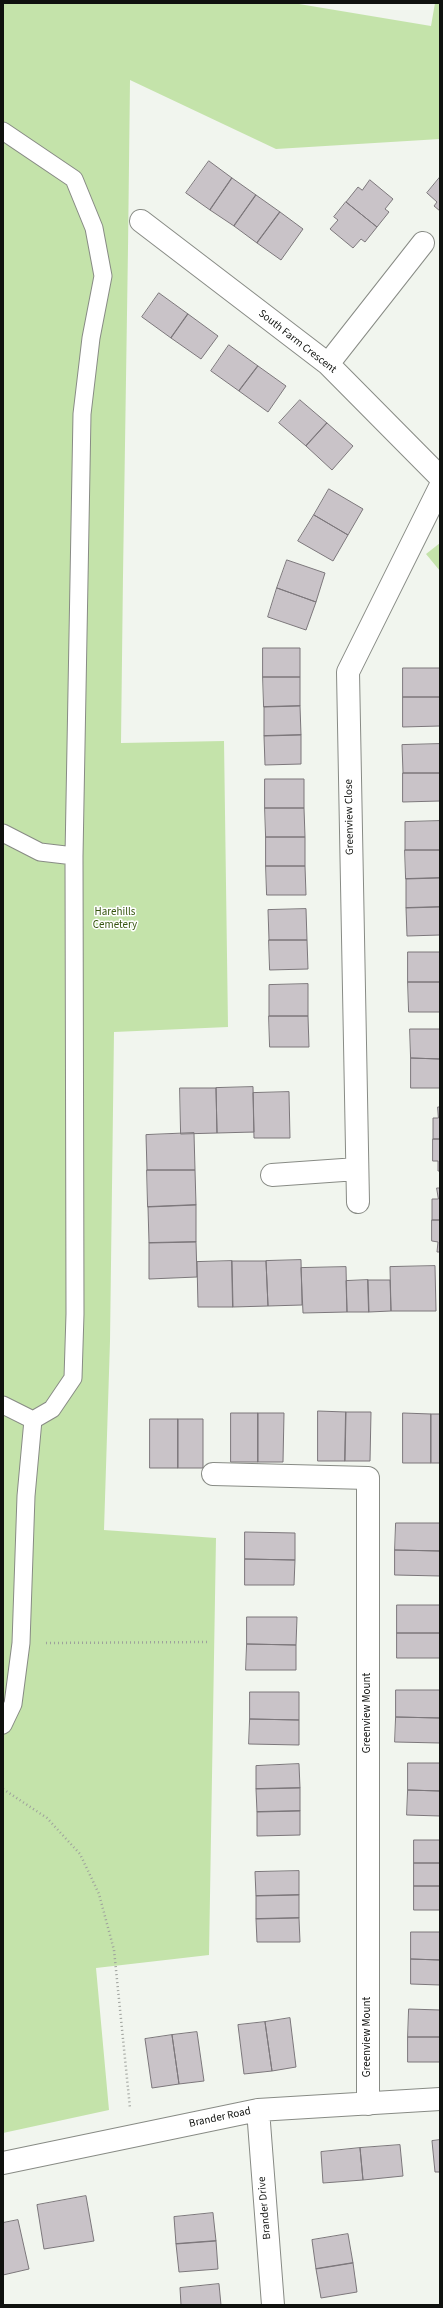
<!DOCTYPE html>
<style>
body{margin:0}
#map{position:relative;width:443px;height:2308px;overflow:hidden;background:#f1f5ee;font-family:"Source Sans 3",sans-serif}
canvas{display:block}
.frame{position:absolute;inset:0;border:4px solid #0f110e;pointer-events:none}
</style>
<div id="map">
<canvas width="443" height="2308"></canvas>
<div class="frame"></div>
</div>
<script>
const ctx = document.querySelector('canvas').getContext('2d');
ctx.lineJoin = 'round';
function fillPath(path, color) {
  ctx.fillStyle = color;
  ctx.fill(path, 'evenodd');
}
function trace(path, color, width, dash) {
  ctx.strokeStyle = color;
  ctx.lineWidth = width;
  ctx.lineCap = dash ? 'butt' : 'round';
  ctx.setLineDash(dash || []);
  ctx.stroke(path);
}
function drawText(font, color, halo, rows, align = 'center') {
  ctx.font = font + ' "Source Sans 3",sans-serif';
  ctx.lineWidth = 3;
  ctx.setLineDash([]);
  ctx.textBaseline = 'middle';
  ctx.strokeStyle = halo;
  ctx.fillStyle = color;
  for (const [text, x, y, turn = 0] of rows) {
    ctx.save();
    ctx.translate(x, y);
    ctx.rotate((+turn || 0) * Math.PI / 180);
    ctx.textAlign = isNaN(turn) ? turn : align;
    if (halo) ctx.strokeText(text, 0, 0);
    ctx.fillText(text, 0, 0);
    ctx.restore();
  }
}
fillPath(new Path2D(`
 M3,3H293L431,26L435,3H440V139L276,149L130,80C128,301 123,522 121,743L224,741L228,1027L114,1032L110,1341L104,1530L216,1538L209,1955L96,1968L109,2110L3,2133Z
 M440,543V571L426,554Z`), '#c4e3aa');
const building = new Path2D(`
 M209,161L232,178L210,210L186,193Z
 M440,177V211L434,206L437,202L427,193Z
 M232,178L256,195L234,226L210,210Z
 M370,180L393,199L385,209L389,212L377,227L346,202L358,187L362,190Z
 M256,195L280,212L257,243L234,226Z
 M346,202L377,227L365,242L361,239L353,248L330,229L338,220L334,217Z
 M280,212L303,229L281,260L257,243Z
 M159,293L188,314L171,338L142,317Z
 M188,314L218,336L201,359L171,338Z
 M229,345L258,366L239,391L211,371Z
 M258,366L286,386L268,412L239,391Z
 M300,400L327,423L306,446L279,423Z
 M327,423L353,446L332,470L306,446Z
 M329,489L363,509L348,535L314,515Z
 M314,515L348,535L333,561L298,541Z
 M287,560L325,573L316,602L277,588Z
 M277,588L316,602L306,630L268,617Z
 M263,648H300V677H263Z
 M403,668H440V697H403Z
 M263,677H300V706L264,707Z
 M403,697H440V726L403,727Z
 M300,706L301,735L264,736V707Z
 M301,735V764L265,765L264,736Z
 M440,744V773H403L402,745Z
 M403,773H440V801L403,802Z
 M265,779H304V808H265Z
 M265,808H304L305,837H266Z
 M440,821V850H405V822Z
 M266,837H305V866H266Z
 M405,850H440V878L406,879Z
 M266,866H305L306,895H267Z
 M440,878V907L406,908V879Z
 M440,907V935L407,936L406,908Z
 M306,909L307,940H269L268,910Z
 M269,940H307L308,969L270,970Z
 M408,952H440V982H408Z
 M408,982H440V1012H409Z
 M308,984V1016H269V985Z
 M269,1016H308L309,1047H270Z
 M410,1029H440V1059L411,1058Z
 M411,1058L440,1059V1088H411Z
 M253,1087L254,1132L217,1133L216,1088Z
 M180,1088H216L217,1133L181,1134Z
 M289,1092L290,1138H254L253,1093Z
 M438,1107H440V1139H433V1118H438Z
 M194,1133L195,1170H147L146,1135Z
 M433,1139H440V1171H438V1161H433Z
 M147,1170H195L196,1205L148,1207Z
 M437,1188H440V1220H432V1199H438Z
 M196,1205V1242L149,1243L148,1207Z
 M432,1220H440V1252H437L438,1242L432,1241Z
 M196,1242L197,1277L149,1279V1243Z
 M301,1260L302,1305L268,1306L266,1261Z
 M232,1261H266L268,1306L233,1307Z
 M232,1261L233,1307H198L197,1262Z
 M435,1266L436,1311H391L390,1267Z
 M346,1267L347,1312L303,1313L301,1268Z
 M368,1280H390L391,1311L369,1312Z
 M368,1280L369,1312H347L346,1281Z
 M318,1411L346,1412L345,1461H318Z
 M346,1412H371L370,1461H345Z
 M231,1413H258V1462H231Z
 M258,1413H284L283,1462H258Z
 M403,1413L431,1414V1463H403Z
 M431,1414H440V1463H431Z
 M150,1419H178V1468H150Z
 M178,1419H203V1468H178Z
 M396,1523H440V1551L395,1550Z
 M245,1532L295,1533V1560L245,1559Z
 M395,1550L440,1551V1576L395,1575Z
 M245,1559L295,1560L294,1585H245Z
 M397,1605H440V1633H397Z
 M247,1617H297L296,1645L247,1644Z
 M397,1633H440V1658H397Z
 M247,1644L296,1645V1670H246Z
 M396,1690H440V1718L396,1717Z
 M250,1692H299V1720L250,1719Z
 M396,1717L440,1718V1743L395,1742Z
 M250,1719L299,1720V1745L249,1744Z
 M408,1763H440V1791L408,1790Z
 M299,1764L300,1788L256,1789V1766Z
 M300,1788V1811L257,1812L256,1789Z
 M408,1790L440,1791V1816L407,1815Z
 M300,1811V1835L257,1836V1812Z
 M414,1840H440V1863H414Z
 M414,1863H440V1886H414Z
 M299,1871V1895L256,1896L255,1872Z
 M414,1886H440V1910H414Z
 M299,1895V1918L256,1919V1896Z
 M299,1918L300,1942H257L256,1919Z
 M411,1932H440V1960L411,1959Z
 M411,1959L440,1960V1985L411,1984Z
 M409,2009L440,2010V2037H408Z
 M290,2018L296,2067L272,2071L265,2022Z
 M265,2022L272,2071L244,2074L238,2025Z
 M197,2032L204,2081L179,2084L172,2035Z
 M172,2035L179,2084L152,2088L145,2039Z
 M408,2037H440V2062H408Z
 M440,2140V2172H435L432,2141Z
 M400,2145L403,2176L363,2180L360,2148Z
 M360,2148L363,2180L323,2183L321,2152Z
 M86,2196L94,2241L44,2249L37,2205Z
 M213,2213L216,2241L176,2244L174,2217Z
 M18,2220L29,2269L3,2275V2223Z
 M348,2234L353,2263L316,2269L312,2240Z
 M216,2241L218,2269L179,2272L176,2244Z
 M353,2263L357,2292L321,2298L316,2269Z
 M219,2284L221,2305H181L180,2288Z`);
fillPath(building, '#c9c3c8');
trace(building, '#7c777b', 1);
const service = new Path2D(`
 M3,131L74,179L94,228L103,276L91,338L82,414L74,856L75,1314L73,1378L52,1409L33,1420L26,1496L21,1643L13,1704L3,1725
 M3,833L40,852L74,856
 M3,1405L33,1420`);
const minor = new Path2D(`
 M141,221L328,364L440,477
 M328,364L423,243
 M272,1175L357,1169
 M358,1202L348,672L440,487
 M213,1474L368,1478V2104
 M258,2110L273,2305
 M3,2163L258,2110L440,2099`);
trace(service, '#888b85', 19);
trace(minor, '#888b85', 24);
trace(new Path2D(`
 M46,1643L209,1642
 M3,1789L47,1818L80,1854L99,1894L114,1950L130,2108`), '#9ea19c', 2.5, [1, 3]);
trace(service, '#fff', 17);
trace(minor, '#fff', 22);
drawText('11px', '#0f110e', '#fff', [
 ["South Farm Crescent",297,342,38],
 ["Greenview Close",350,817,-91],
 ["Greenview Mount",368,1713,-90],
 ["Greenview Mount",368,2037,-90],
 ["Brander Road",220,2118,-12],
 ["Brander Drive",265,2208,-95]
]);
drawText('11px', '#36550f', '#fff', [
 ["Harehills",115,913],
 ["Cemetery",115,926]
]);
</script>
